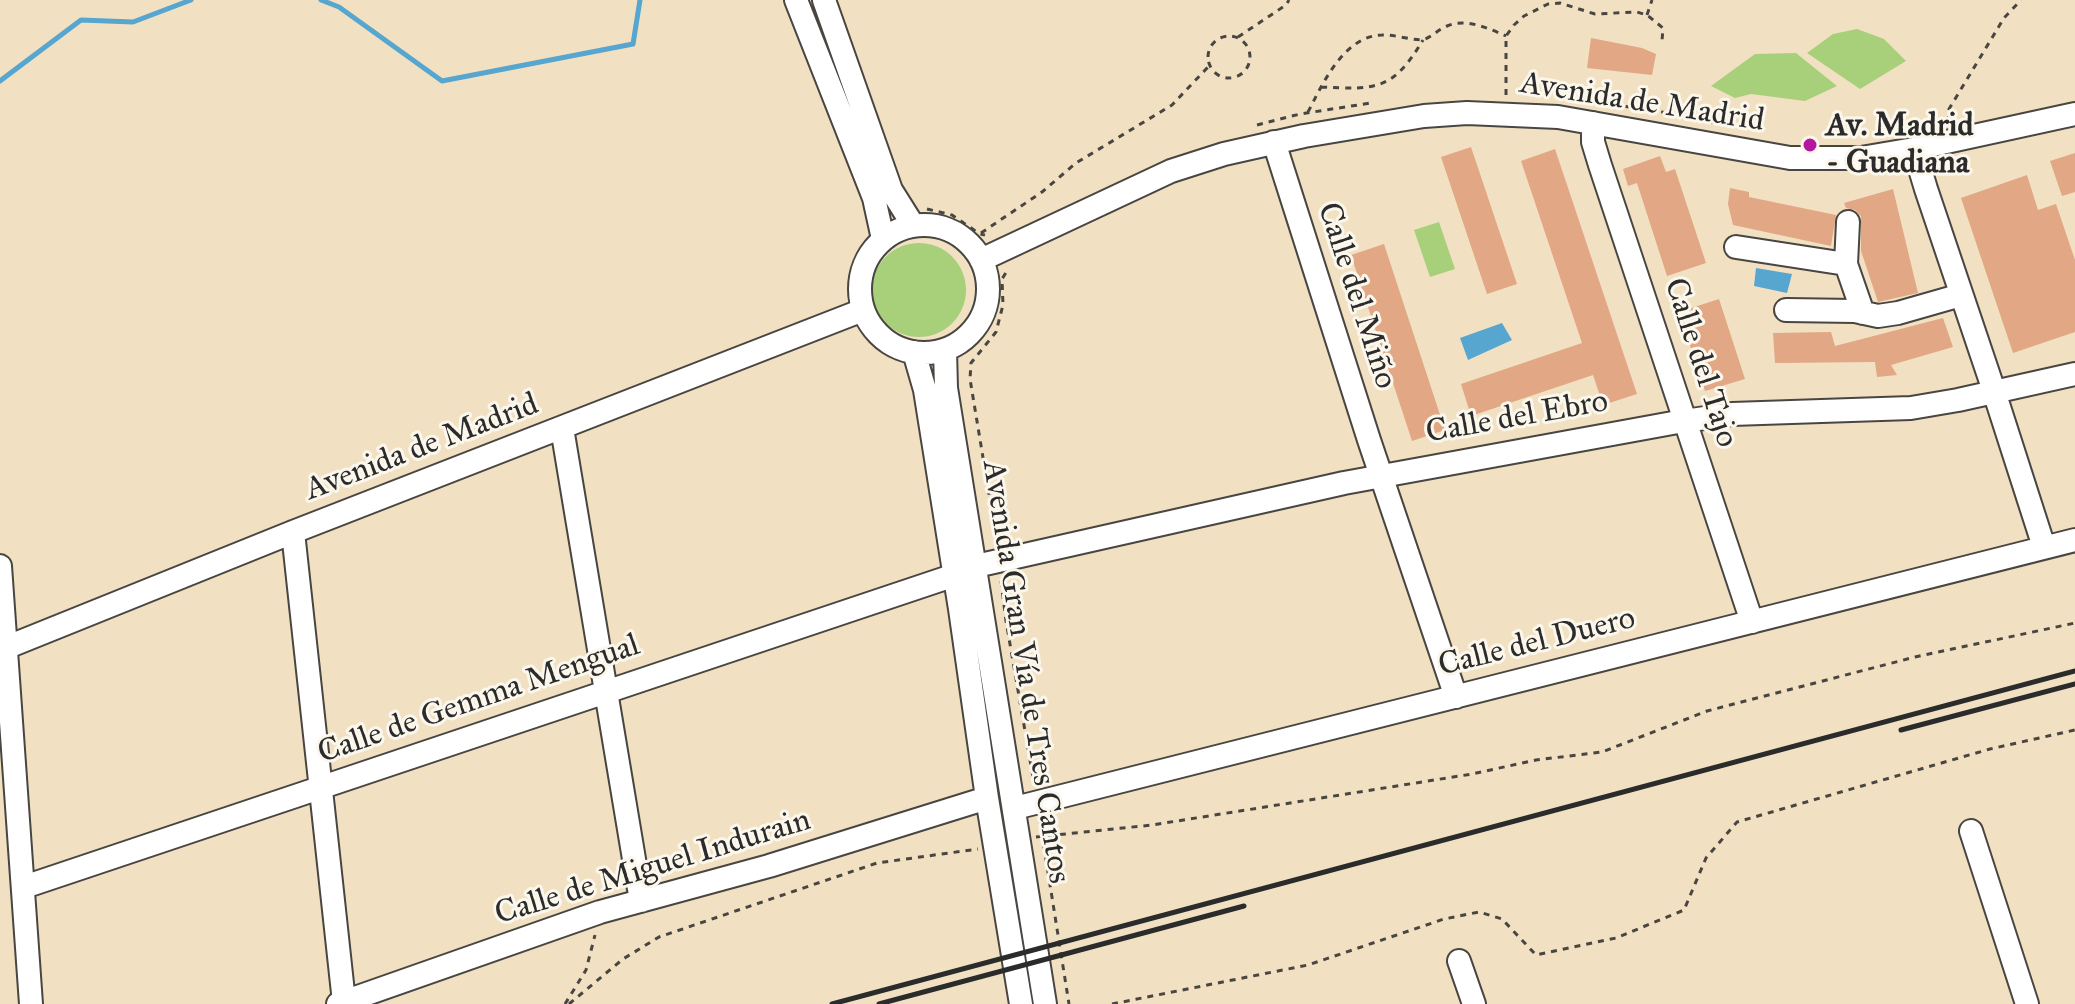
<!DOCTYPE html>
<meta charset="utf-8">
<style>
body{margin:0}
canvas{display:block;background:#f1e1c2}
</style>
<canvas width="2075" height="1004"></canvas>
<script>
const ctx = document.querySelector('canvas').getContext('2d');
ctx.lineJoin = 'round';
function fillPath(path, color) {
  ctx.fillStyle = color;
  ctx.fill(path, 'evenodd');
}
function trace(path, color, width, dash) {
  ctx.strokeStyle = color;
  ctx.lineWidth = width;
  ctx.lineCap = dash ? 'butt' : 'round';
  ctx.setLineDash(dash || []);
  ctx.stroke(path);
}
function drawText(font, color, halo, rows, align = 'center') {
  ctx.font = font + ' "IM FELL Great Primer",serif';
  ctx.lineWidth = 6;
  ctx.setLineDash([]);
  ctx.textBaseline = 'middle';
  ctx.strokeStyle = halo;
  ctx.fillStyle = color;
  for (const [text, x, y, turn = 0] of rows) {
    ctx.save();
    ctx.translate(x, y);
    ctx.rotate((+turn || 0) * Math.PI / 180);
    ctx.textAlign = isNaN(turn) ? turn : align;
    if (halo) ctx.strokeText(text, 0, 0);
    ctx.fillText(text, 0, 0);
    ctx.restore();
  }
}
fillPath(new Path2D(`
 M1857,29L1884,39L1906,61L1860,89L1807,53L1833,34Z
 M1796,53L1837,86L1805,101L1751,94L1735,98L1711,86L1755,54Z
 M1439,222L1455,269L1430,277L1414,230Z
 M872 290a47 47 0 1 1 94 0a47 47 0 1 1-94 0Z`), '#a8d07b');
fillPath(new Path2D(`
 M1756,268L1792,274L1787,293L1754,286Z
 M1502,323L1512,340L1468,360L1460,338Z`), '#56a6d0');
trace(new Path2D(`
 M321,0L339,7L442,81L633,44L640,0
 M0,81L81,20L133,22L191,0`), '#56a6d0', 5);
fillPath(new Path2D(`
 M1591,38L1642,48L1656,54L1652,75L1587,68Z
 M1471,147L1517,284L1487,294L1441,157Z
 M1555,149L1637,394L1603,405L1593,375L1471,416L1461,384L1582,343L1521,161Z
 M2075,153V192L2062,196L2050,161Z
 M1660,156L1666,172L1675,169L1706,263L1667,276L1637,183L1628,186L1623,169Z
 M2027,175L2038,210L2056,204L2075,260V332L2013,353L1961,198Z
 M1730,188L1749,192V197L1836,215L1831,246L1733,225L1728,204Z
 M1893,189L1918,293L1878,302L1861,251V216L1855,210L1846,208L1844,203Z
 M1384,244L1445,430L1412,441L1351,255Z
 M1719,299L1745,379L1705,391L1679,312Z
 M1943,318L1953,347L1891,365L1897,375L1877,377L1875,362L1775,363L1773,333L1831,332L1835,346Z`), '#e2a784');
const minor = new Path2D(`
 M796,0L874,198L883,239
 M824,0L891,190L913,225
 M1593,123V142L1600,165L1752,622
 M1274,142L1369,440L1456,697
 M1914,149L1926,189L1990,379L2044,547
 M1848,222L1846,264L1863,313
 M860 289a64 64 0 1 1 128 0a64 64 0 1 1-128 0Z
 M1736,247L1846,264
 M981,260L1171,171L1224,154L1304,136L1424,116L1467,113L1558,117L1790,158H1861L1914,149L2075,114
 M1786,310L1855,311L1878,316L1898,313L1961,295
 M945,350L946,388L1045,1004
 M914,352L925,390L960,609L987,798L1021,1004
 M562,428L641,901
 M293,532L344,1002
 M0,566L31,1004
 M976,566L1344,483L1678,422L1732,414L1911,408L1958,400L2075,374
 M5,648L293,532L863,310
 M1015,808L2075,540
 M1971,831L2027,1004
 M24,887L955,575
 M1459,961L1474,1004
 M338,1004L600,912L769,866L987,798`);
trace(minor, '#494642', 26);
trace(new Path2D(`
 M1647,15L1652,0
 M1208 57a21 21 0 1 1 42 0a21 21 0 1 1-42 0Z
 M1238,37L1286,5L1289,0
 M1321,87C1377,90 1393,90 1423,40
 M1506,95V36L1514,25L1524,16L1548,4L1560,3L1595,14L1637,12L1647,15L1663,28L1662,41
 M1590,101L1675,114L1716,123
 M1308,112C1323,83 1344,36 1382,35C1394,34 1416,42 1425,39C1433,36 1439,29 1447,26C1466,18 1488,28 1506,36
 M1948,122L1949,109L2004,18L2021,0
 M1257,125L1300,114L1371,103
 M927,209L952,215L980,234L985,235
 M981,233L1042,192L1076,163L1172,105L1209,66
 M997,542L970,379L971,363L996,332L1003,305L1002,279L1007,271
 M1001,581L1006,621L1034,783
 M1040,822L1069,1004
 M1036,837L1152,825L1472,774L1536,760L1602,752L1707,711L1915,657L2075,623
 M565,1004L586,970L595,935
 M569,1004L623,959L659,937L877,863L978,849
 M1112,1004L1308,965L1444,919L1479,912L1502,919L1536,955L1616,938L1684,910L1706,858L1737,822L1990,749L2075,730`), '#494642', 3, [6, 6]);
trace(minor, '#fff', 22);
trace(new Path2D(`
 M1901,730L2075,684
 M832,1004L2075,671
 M879,1004L1244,906`), '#2b2b2b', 5);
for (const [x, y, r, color] of [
 [1810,145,8,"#b5179e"]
]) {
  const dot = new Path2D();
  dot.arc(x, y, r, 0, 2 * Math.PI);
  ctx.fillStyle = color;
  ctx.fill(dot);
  trace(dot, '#fbf7ec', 3);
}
drawText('32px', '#2b2b2b', '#fbf7ec', [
 ["Avenida de Madrid",1642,103,9],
 ["Calle del Miño",1356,296,72],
 ["Calle del Tajo",1700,363,72],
 ["Calle del Ebro",1517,418,-10],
 ["Avenida de Madrid",422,448,-21],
 ["Calle del Duero",1537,643,-14],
 ["Avenida Gran Vía de Tres Cantos",1025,672,81],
 ["Calle de Gemma Mengual",479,700,-19],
 ["Calle de Miguel Indurain",653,868,-17]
]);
drawText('bold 32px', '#2b2b2b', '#fbf7ec', [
 ["Av. Madrid",1826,127],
 ["- Guadiana",1826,164]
], 'left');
</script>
